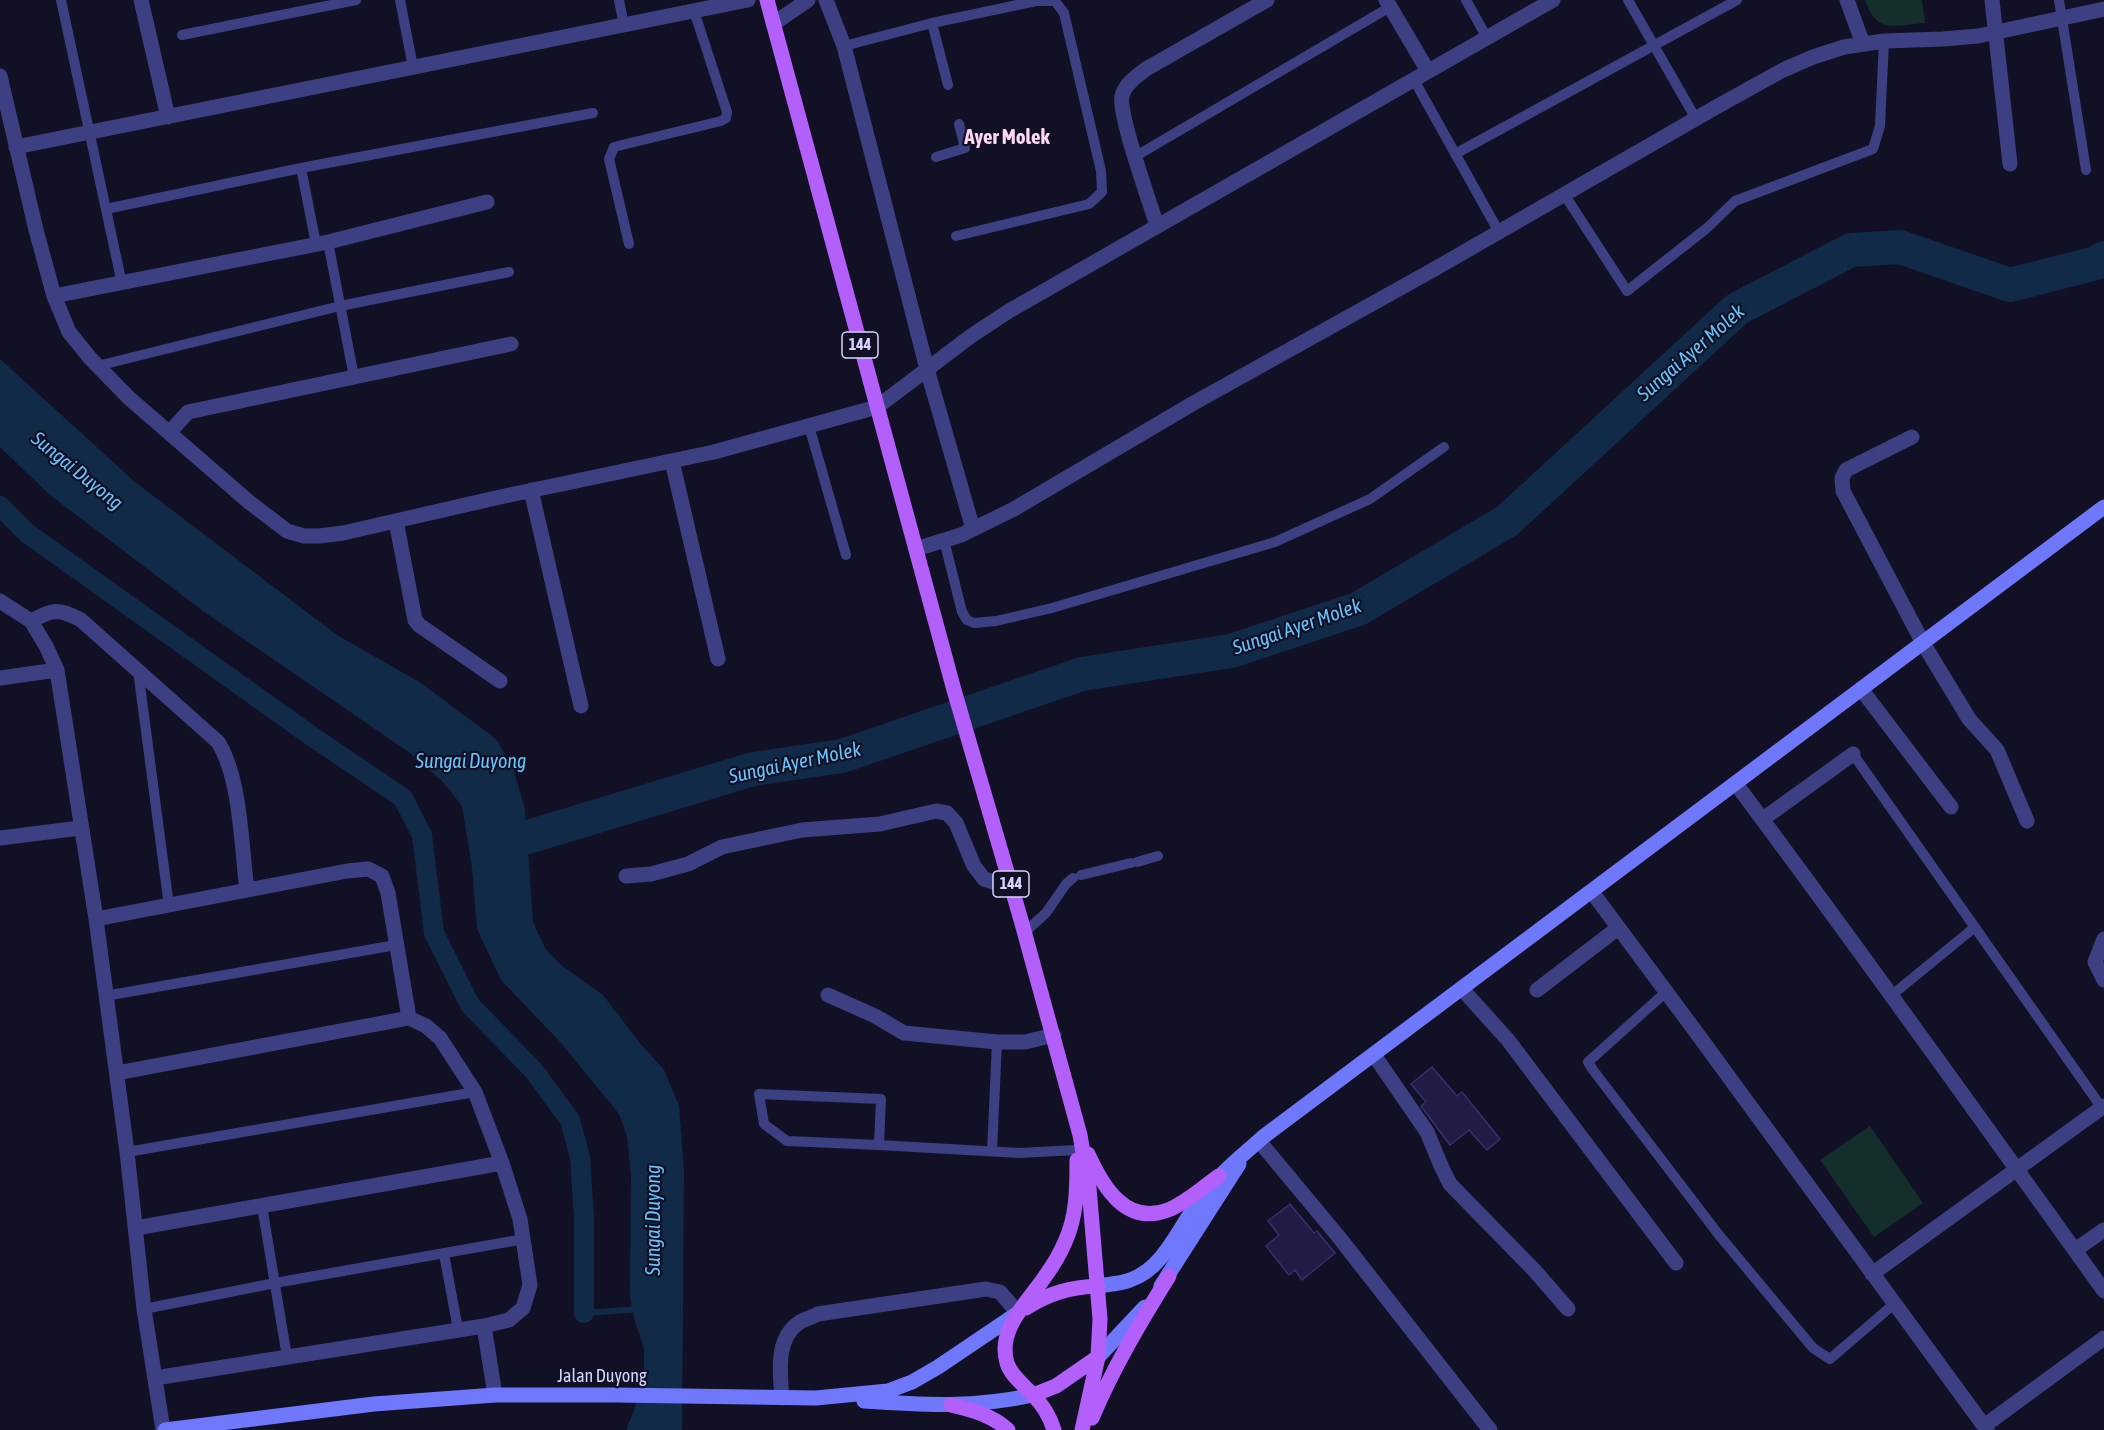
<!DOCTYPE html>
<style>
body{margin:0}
canvas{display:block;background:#111025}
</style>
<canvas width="2104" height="1430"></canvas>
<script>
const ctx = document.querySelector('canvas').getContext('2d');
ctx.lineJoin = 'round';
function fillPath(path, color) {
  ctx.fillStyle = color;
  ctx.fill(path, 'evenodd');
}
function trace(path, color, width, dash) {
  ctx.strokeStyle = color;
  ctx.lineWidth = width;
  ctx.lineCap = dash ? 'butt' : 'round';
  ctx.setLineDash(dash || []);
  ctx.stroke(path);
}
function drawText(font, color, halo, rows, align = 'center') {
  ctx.font = font + ' "Asap Condensed",sans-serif';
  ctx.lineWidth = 4.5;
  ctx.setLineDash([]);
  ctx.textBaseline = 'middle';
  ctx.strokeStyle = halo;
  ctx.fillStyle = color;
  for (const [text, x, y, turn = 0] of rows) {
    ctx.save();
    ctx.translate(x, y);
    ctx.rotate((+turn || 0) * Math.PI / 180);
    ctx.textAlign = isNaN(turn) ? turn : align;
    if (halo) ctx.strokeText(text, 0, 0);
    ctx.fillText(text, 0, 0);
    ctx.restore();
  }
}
fillPath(new Path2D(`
 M1865,0H1922L1925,23C1894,25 1877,35 1865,0Z
 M1870,1126L1923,1203L1874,1237L1820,1160Z`), '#132e2b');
fillPath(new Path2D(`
 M0,359L135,482L337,635L421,683L496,739L513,768L525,809L533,922L545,948L561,965L603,995L639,1042L664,1070L679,1106L684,1171L682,1430H626L634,1411L644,1377V1348L635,1322L630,1298L631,1176L627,1136L619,1114L562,1044L501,980L477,929L472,868L462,806L442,781L410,753L203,611L50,495L0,447Z`), '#102a48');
trace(new Path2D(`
 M584,1313L640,1309`), '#102a48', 6);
trace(new Path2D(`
 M0,506L27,533L310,735L403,798L422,835L434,933L470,1005L534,1071L570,1120L580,1157L584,1218V1313`), '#102a48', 20);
trace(new Path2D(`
 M495,847L753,769L842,756L1082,674L1231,651L1358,609L1507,521L1737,309L1851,250L1900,247L2010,285L2096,263L2104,258`), '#102a48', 34);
const building = new Path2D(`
 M1432,1067L1457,1096L1462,1092L1500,1139L1487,1150L1469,1130L1450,1145L1421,1106L1426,1102L1411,1084Z
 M1290,1204L1314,1233L1317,1231L1335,1253L1302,1280L1295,1270L1289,1275L1266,1246L1279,1235L1268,1221Z`);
fillPath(building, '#211c45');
trace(building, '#362f70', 1.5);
trace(new Path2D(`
 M61,0L122,284
 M400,0L413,67
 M619,0L624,25
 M1466,0L1487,38
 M1628,0L1696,119
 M2059,0L2086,170
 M932,23L948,85
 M182,35L356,0
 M844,46L932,23L1036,1H1055L1064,13L1101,171L1102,192L1089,204L956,236
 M1414,80L1499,232
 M1455,154L1737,0
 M1136,156L1390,7
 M936,157L965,148L959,124
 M301,168L316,244
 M1564,194L1627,291L1707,228L1735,201L1873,149L1880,126L1884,41
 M106,209L301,168L593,113
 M328,242L354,377
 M629,244L609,159L614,147L721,121L726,118L727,112L694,11
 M97,366L340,306L509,272
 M809,426L846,555
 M944,540L962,612L967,620L974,623L996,621L1052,608L1275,542L1370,499L1444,447
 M138,670L169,906
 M1853,754L2102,1108
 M1137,862L1158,856
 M1081,875L1131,863
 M1025,932L1046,913L1066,884L1073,878
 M1666,992L1588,1062L1593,1070L1719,1235L1813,1348L1830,1359L1894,1304
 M1892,995L1975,927
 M105,996L396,945
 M879,1145L787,1141L764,1124L759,1094L881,1099L879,1145L1019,1153L1076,1150
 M992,1151L997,1042
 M127,1152L475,1092
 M262,1206L287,1357
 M444,1254L458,1329
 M144,1309L275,1283L524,1239`), '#3c4082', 10);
trace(new Path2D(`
 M141,0L168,117
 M826,0L844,46L927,369L973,529
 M1386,0L1428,71
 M1847,0L1863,44
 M1992,0L2010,164
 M773,24L808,0
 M0,76L36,230L54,296L69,332L90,358L129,398L249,502L287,531L304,536H319L343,533L500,497L714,452L877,407L971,336L1009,311L1553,0
 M16,147L748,0
 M1157,226C1150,202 1118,115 1122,96C1125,84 1137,76 1146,69L1267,0
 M54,296L328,242L487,202
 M169,433L188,412L511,344
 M1912,437L1846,470L1842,478L1843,491L1923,643L1969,719L1997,750L2027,821
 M672,461L718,659
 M531,490L581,706
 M396,521L415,620L419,625L500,681
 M916,549L961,535L1014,509L1192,404L1431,271L1718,106L1783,70L1813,57L1844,47L1884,41L1943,39L1978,36L2104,9
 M0,601L31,621L46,646L57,670L96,919L127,1152L144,1309L163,1430
 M31,621C53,609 59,608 81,620L218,742C241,779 241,845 247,890
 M0,678L57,670
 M1861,689L1951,807
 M1736,784C1861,951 1982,1121 2104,1291
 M1763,819L1853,754
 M0,838L80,828
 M626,876L651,874L688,864L722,847L802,830L880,824L936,811L947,813L956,823L974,866L984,879L1012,888
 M1592,892L1696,1032L1987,1430
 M96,919L347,871L368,869L382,876L388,893L409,1018L426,1026L440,1038L475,1092L502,1163L520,1219L530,1285L523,1308L509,1320L484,1326L495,1395
 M2104,939L2095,962L2104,980
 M1462,989L1508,1040L1676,1263
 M1537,990L1618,928
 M828,995L875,1016L904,1033L997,1042H1025L1054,1035
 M1374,1055L1427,1132L1442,1168L1450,1184L1535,1271L1568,1309
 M117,1073L409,1018
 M1259,1141L1338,1236L1490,1430
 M136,1228L502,1163
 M2075,1250L2104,1230
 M1872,1274L2104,1106
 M155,1378L484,1326
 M782,1398C780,1372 775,1338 800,1322C805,1319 813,1317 818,1314L986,1289L1000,1292L1018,1313
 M1984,1426L2104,1338`), '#3c4082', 15);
trace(new Path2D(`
 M1098,1286C1109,1284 1120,1284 1130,1280C1165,1268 1180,1225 1201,1198C1219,1174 1241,1157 1263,1137L2104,507
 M1161,1286L1239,1164
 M1098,1357L1145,1307
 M864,1401C923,1405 975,1408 1033,1395
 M165,1430L374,1404L495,1395H616L816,1398L888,1391L912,1382L938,1367L1018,1313`), '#6f78fa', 15);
trace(new Path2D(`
 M767,0L954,690L1021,920L1080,1135L1089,1188L1100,1319L1098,1357L1082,1430
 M1088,1154C1103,1187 1126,1226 1168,1210C1186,1203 1203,1187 1219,1176
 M1026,1308C1049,1293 1071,1287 1098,1286
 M1033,1395L1056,1386L1098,1357
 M951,1405C972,1410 992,1415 1008,1430
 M1092,1418C1113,1368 1141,1321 1169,1276
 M1054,1430C1050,1417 1043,1405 1033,1395C1024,1385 1011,1376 1007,1363C997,1329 1027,1303 1044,1278C1052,1267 1060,1254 1065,1242C1077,1216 1077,1188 1077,1160`), '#b260f9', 15);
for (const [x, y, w] of [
 [860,345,36],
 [1011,884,36]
]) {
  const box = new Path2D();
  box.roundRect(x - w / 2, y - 13, w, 26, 4.5);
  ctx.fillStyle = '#111025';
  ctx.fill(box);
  trace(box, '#d6d5fd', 1.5);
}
drawText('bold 16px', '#d6d5fd', null, [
 ["144",860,345],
 ["144",1011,884]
]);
drawText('18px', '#d6d5fd', '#111025', [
 ["Jalan Duyong",602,1376]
]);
drawText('italic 20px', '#67c2f9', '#111025', [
 ["Sungai Ayer Molek",1691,353,-41],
 ["Sungai Duyong",77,471,39],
 ["Sungai Ayer Molek",1297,627,-19],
 ["Sungai Duyong",471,762],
 ["Sungai Ayer Molek",795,763,-12],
 ["Sungai Duyong",654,1220,-90]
]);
drawText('bold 21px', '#fed7f3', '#111025', [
 ["Ayer Molek",1007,137]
]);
</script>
